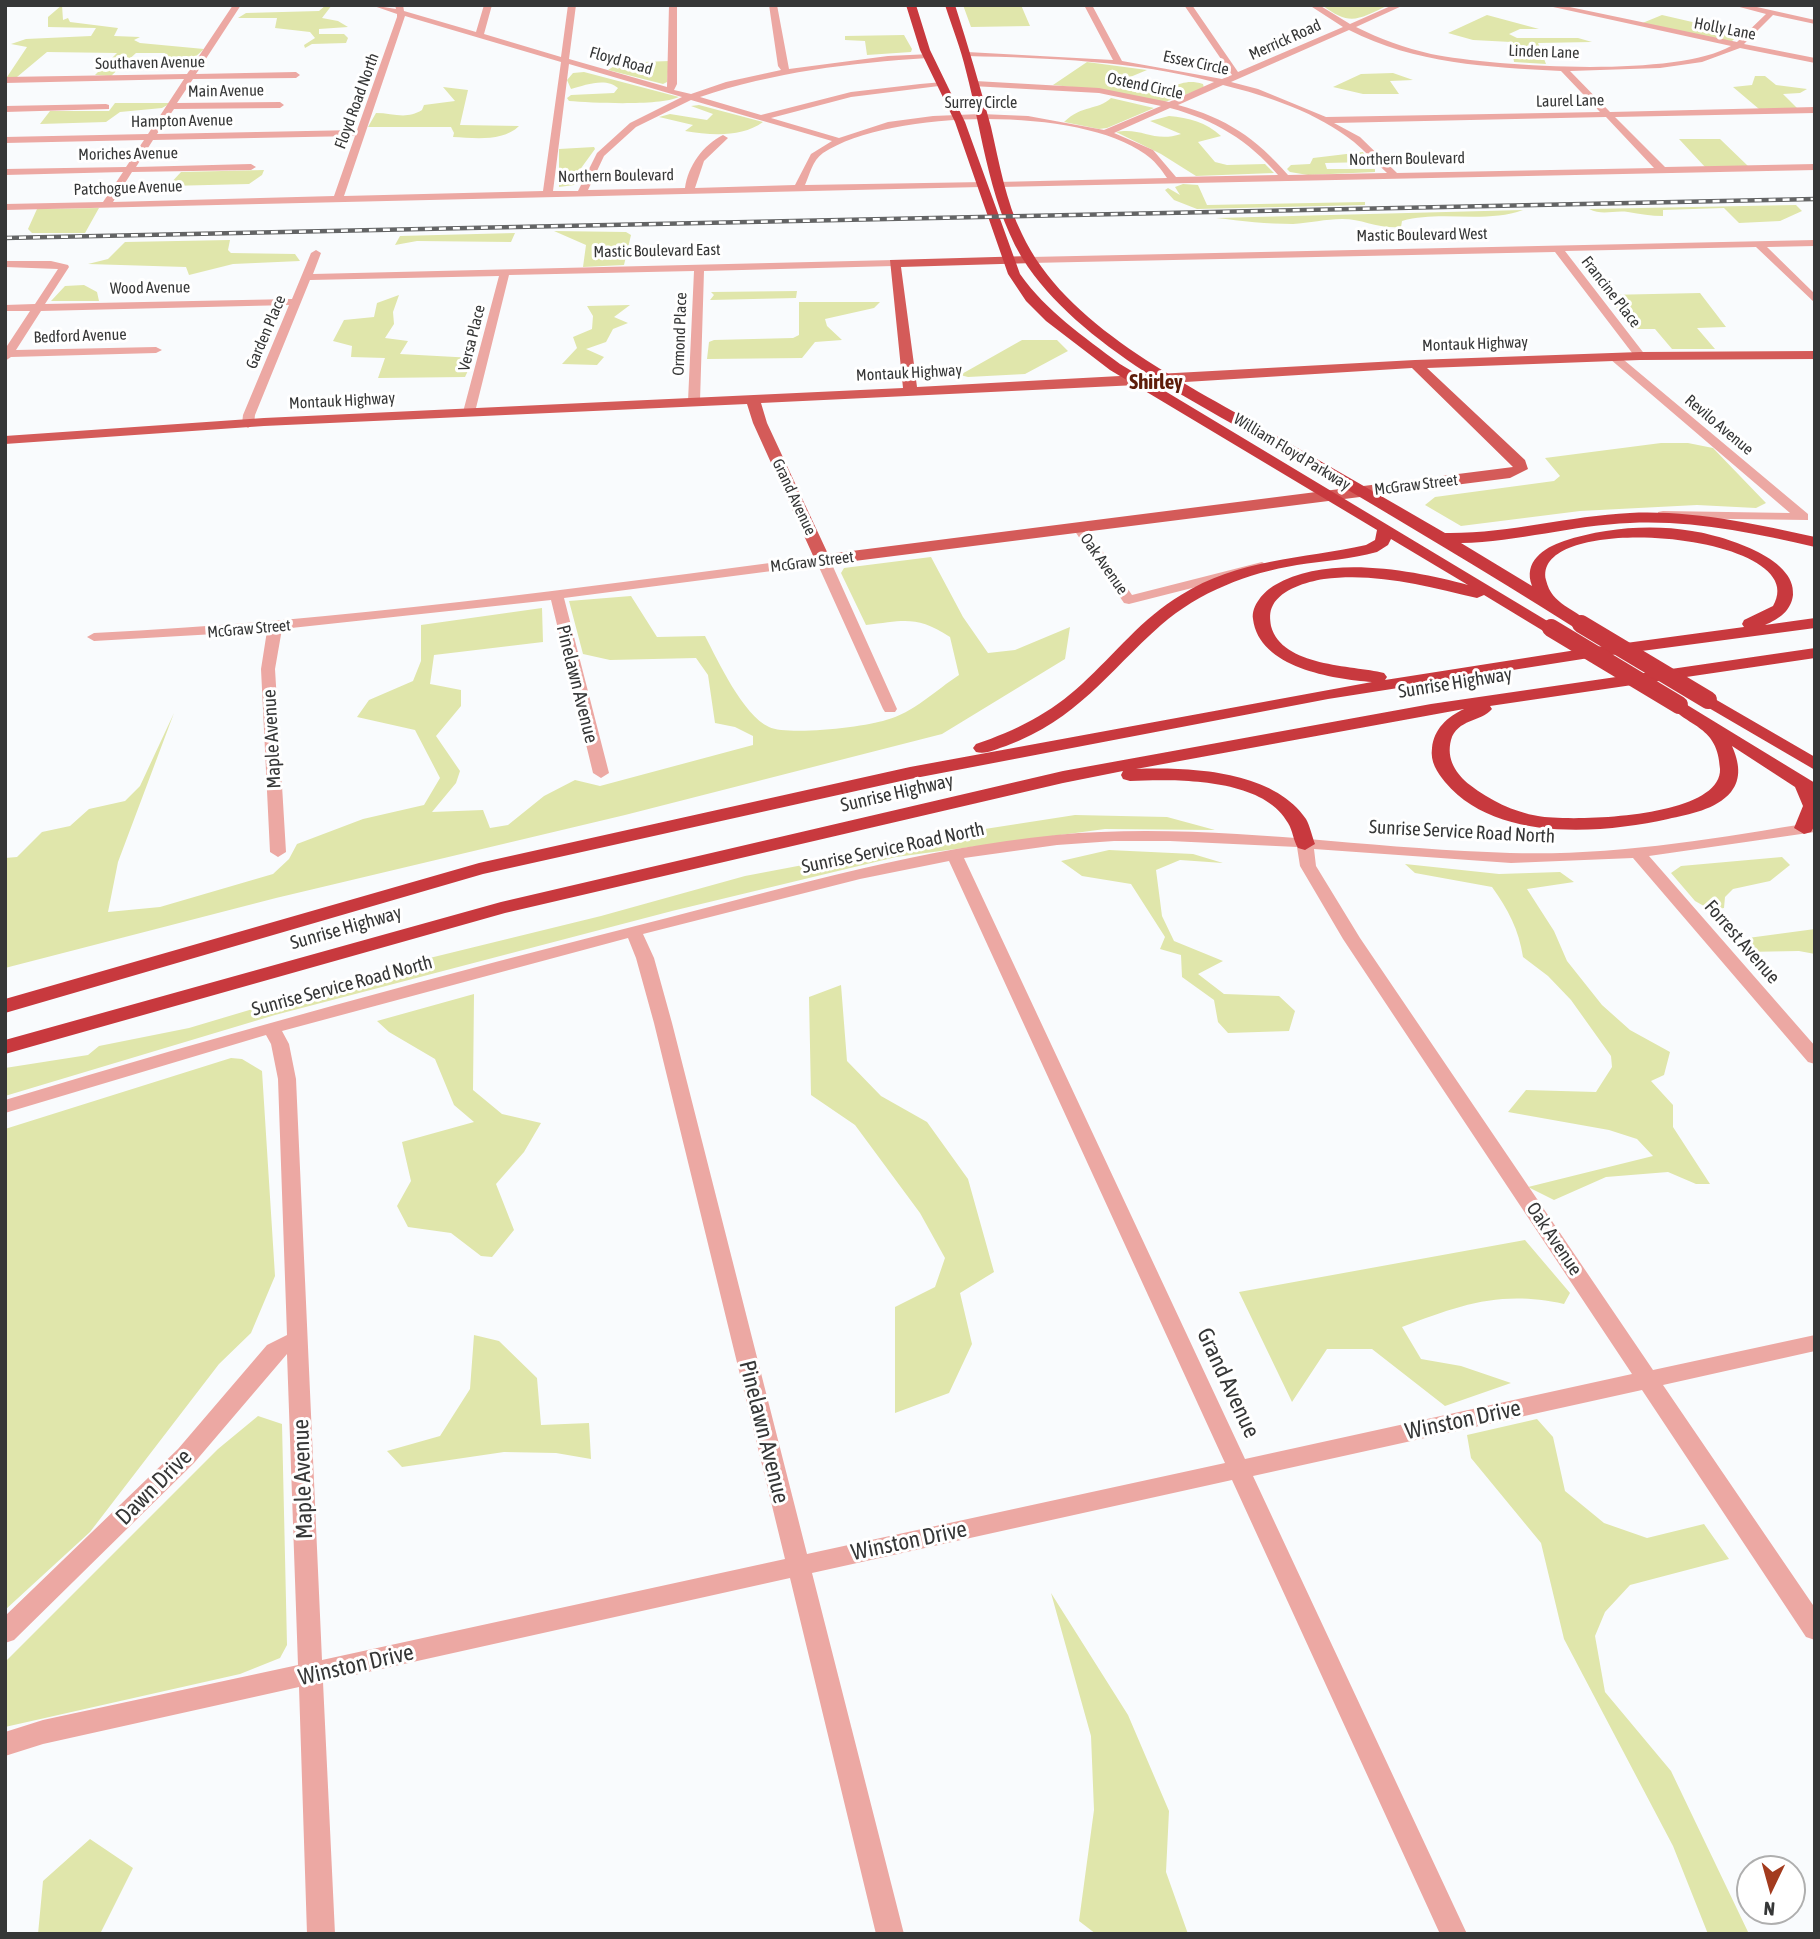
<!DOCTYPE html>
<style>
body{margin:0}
#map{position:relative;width:1820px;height:1939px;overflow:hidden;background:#f9fbfd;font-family:"Asap Condensed",sans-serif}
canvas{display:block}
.frame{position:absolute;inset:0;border:7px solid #363737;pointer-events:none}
.north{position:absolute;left:1736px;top:1855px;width:70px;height:70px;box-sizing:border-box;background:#fff;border:2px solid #afafaf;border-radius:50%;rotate:185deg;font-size:19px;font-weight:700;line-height:28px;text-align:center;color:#363737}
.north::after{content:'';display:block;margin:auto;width:24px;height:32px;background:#a33b1e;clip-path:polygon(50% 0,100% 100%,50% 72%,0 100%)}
</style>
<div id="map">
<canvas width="1820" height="1939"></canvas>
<div class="frame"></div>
<div class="north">N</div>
</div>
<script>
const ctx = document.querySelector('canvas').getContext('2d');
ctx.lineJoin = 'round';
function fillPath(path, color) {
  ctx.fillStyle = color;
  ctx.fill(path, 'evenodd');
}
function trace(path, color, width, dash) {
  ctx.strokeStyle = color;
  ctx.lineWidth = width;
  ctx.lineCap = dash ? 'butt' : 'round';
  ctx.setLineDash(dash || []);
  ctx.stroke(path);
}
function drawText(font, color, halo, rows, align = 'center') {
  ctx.font = font + ' "Asap Condensed",sans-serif';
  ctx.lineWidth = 6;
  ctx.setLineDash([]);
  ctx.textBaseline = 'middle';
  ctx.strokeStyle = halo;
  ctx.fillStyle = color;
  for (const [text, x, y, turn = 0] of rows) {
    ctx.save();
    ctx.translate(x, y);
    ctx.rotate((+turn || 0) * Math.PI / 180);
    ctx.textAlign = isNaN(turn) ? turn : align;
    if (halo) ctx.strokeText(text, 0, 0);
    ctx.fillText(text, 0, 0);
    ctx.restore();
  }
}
fillPath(new Path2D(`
 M62,5L63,20L68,18L70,22L118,28L114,36L140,37L134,40L140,43L204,49C189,64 180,67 159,63L165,53H136L111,76L95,75L117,53L47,52L17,77H7L27,47L11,44L26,39L91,36L96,28L48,27V17Z
 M326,5H332L322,18L338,21L348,27L319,29V34H344L348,38L346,43L312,44L305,48L304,45L315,38L310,32L275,28L277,18H238L246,13L319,11Z
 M963,5H1021L1030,26L971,27Z
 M1322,5H1389C1358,19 1351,27 1322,5Z
 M1487,15L1539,29H1520L1509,34L1517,38H1578L1592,42L1538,43L1546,64L1514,62L1511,42L1473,40L1448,33Z
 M1662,15L1740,33L1731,42L1640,24Z
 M904,35L912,49L911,52L867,55L865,41L845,40V36Z
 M669,61L667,82L663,84L608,70L619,63Z
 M1087,62L1147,70L1123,80V85C1138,89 1155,92 1170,87C1183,83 1189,80 1203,84L1204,88L1162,103L1101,90L1053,85Z
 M584,72L679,97C660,106 593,103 569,101L567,98L571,95L614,93L618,88C606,77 585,85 571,89L567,80L573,73Z
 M1393,73L1413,80L1390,81L1399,94H1363L1333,87L1361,74Z
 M1755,76H1765L1776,85L1807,89L1800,93L1783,94L1797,108L1759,109L1733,87L1752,85Z
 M443,87L468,90L460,125L519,126C503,142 474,138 453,137L454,133L451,127H368L376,113C393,113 406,120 422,110L424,105L455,101Z
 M1111,98L1154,108L1107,128L1099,129L1064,122C1083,104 1097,111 1111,98Z
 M115,103H171L162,108L120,112L106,122L40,124L50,111H109Z
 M699,105L763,122C741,138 710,135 685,131L693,125L659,117L670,114L707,120L713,114L691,106Z
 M1169,116C1189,118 1206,122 1221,136L1198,142L1215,162L1227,165L1265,164L1274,173L1196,176L1161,154L1116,132C1143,127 1153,143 1181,134L1150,121Z
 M1679,139H1720L1748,166L1705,167Z
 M594,147L595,149L579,171L574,185L559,187V149Z
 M1363,152L1368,162L1325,163L1327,169H1375V172L1308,175L1290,172L1287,169L1291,165L1310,164L1313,158Z
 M264,170L262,175L249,184L168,186L181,172Z
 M1183,184L1198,185L1207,205L1365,202V205L1197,209L1174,200L1165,190L1168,188L1180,195L1175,187Z
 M1796,205L1802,211L1780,221L1739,223L1724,208L1663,210V216C1651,216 1640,214 1628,212C1613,210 1603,216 1589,209Z
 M99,208L85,233H32L28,229L37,209Z
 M1523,210C1484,224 1441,210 1402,221L1401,227C1378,229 1363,219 1342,219C1326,219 1309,223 1293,224C1267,224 1242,221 1216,218Z
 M554,231L626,232L631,235L624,265L583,267L586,245Z
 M515,233L511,242L417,241L395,245L400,236Z
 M230,240L228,250L231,253L295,254L300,261L233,264L189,275L186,267L88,264L108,259L125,242Z
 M84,285L97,292L99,301H51L65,286Z
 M797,291L796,298L710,300L714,295L711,292Z
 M1700,293L1726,327L1697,328L1715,349H1672L1655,329H1633L1606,295Z
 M399,295L393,312L394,324L385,338L408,341L400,354L474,358L465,377L378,378L385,358L351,357L352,346L333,341L344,320L374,317L377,303Z
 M799,302H880L874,308L825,319L827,326L842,340L815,342L802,358L707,359L709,342L714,340L793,338L799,335Z
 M630,305L614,317L628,323L613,329L606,342L586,349L604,357L597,365L562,364L577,348L573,337L592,329L593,316L587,306Z
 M1022,340H1057L1068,351L1025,374L968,377L960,375Z
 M1661,443H1688L1713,448L1766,503L1756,508L1697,505L1580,511L1461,526L1425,505L1435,497L1554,481L1560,476L1545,458Z
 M931,557L963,617L988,653L1015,650L1070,627L1065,659L942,734L625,815L276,898L5,968V858L17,857L42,832L70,826L89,809L125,801L140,786L174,713L118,862L108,912L160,907L273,874L289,859L297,844L363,819L424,805L440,778L415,730L357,717L369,700L413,681L421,661V625L542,608L543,642L434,655L430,684L461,690V706L436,736L460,771L456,783L432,812L483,810L490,828L508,825L544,796L575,780L600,786L753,745V736L735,727L715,723L708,675L696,658L610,660L583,654L569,601L631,596L657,637L705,636C718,661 743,715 769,727C788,736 865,727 886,720C913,713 936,690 959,675L950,637C916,615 904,621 866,625L841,573L844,568Z
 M1075,815L1167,817L1215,830L1105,829L896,857L672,911L275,1015L5,1096V1068L88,1055L99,1046L189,1028L397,966L601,916L745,876L882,850L908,848L959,833Z
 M1109,850L1193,854L1223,863L1180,860L1156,870L1162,916L1174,941L1223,961L1198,974L1224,994L1279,996L1295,1011L1289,1031L1228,1033L1218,1022L1214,1000L1182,977L1181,955L1160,949L1165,937L1131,884L1082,876L1061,861Z
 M1782,857L1790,865L1770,881L1733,889L1725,897L1724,908L1711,910L1695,901L1671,873L1681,866Z
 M1405,864L1499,874L1560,872L1574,882L1527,889L1554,931L1567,961L1602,1005L1630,1030L1670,1052L1664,1075L1651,1081L1673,1105V1127L1710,1184H1696L1668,1172L1606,1177L1554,1200L1528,1187L1653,1156L1637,1139L1609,1130L1508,1112L1526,1090L1596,1092L1612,1067L1611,1056L1571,1000L1548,976L1523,957C1519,930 1508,909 1492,887L1415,873Z
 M1815,929V954L1799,951L1744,952L1733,940Z
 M841,985L847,1061L881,1096L927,1122L968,1179L994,1272L960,1293L972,1344L949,1393L895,1413V1307L935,1287L945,1258L920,1213L855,1125L811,1095L809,997Z
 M474,994L473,1090L502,1114L541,1123L524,1152L496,1184L514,1230L492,1257L481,1256L451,1233L408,1227L397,1206L411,1181L402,1142L474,1122L454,1105L435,1059L389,1032L377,1021Z
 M231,1058L242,1059L262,1071L275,1276L251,1333L219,1364L90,1532L5,1610V1129Z
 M1525,1240L1570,1293L1564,1304C1500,1290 1461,1305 1402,1327L1421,1359L1461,1366L1511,1383L1445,1406L1372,1349H1327L1292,1402L1239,1292Z
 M474,1335L499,1341L537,1378L541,1425L589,1423L591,1459L556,1453L504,1452L402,1467L387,1451L440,1436L470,1389Z
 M258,1416L282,1424L287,1645L280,1658L240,1674L5,1727V1662L218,1449Z
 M1537,1419L1553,1437L1565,1491L1604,1523L1647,1538L1704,1524L1729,1559L1630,1585L1605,1612L1595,1636L1605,1692L1671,1771L1749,1934H1708L1673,1846L1564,1639L1541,1543L1471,1458L1467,1435Z
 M1051,1593L1128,1715L1169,1811L1166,1872L1188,1934H1096L1079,1921L1094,1810L1091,1736Z
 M90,1839L133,1868L100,1934H38L43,1881Z`), '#e0e6ab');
fillPath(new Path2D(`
 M233,5H241L196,74L296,72L300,75L296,78L193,79L177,103L280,102L284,105L280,108L174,109L157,134L357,130L397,17V14L371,5L396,9L395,5H403L404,11L476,32L484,5H492L484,34L561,57L568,5H576L569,59L667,87L669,5H677V84L674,90L691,94L726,82L781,70L778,66L769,5H777L789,69L888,56L931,54L928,58C850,63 774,72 700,97L761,115L851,92L920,84L943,82L947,85L851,97L771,118L839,138L888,122L933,116L981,114L1028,116L1104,130L1161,106L1099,93L972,86L975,81L1099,88L1169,102L1214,82C1134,61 1050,58 967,56L963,54L967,52L1113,60L1084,5H1092L1122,61L1222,79L1232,75L1184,5H1192L1238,72L1343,27L1309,5H1319L1350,24L1393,5H1404L1356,27C1380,39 1405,48 1431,54C1496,67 1675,78 1731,46L1544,5H1560L1737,42L1766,14L1732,5H1748L1815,20V24L1773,15L1744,44L1815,58V63L1740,48L1702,62L1660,68L1570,71L1610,112L1815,107V113L1615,117L1665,167L1815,164V170L1000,187L997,186V182L1167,178C1161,169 1154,160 1145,154C1079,106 890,109 823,153C812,161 810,174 805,185L984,182V186L981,187L5,210V204L103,202L123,172L5,175V169L126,167L144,140L5,143V137L148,134L184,79L5,83V77L187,74ZM405,16L561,62L543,191L344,196ZM1349,30C1415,64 1488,67 1561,71L1600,112L1326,117L1258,89L1231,82ZM569,64L682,97L630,123L597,153L578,191H553ZM1223,85C1268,96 1318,113 1354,142C1366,152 1376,163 1387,173L1288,175C1256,138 1226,118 1178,105ZM691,100L832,141L811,154L795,185L695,188L704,161L728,138L723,135C703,145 688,166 685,188L588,190L604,156L636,127ZM1170,108C1215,120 1248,140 1278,175L1176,177L1153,150L1114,133ZM1606,117L1654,168L1397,173L1360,137L1334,123ZM355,136L334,196L113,202L132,172L251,170L256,167L251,164L136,167L153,140Z
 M106,104L109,105V109L5,112V106Z
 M1815,240V246L1767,247L1815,294V303L1756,247L1565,251L1646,356L1640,359L1636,358L1555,252L1030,263L1025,260L1030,257Z
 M316,250L321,253L313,274L894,260L899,263L894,266L704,271L700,401L694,405L688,401L694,271L509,275L475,412L469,416L463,412L499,276L310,280L255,415L254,424L248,428L242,424L243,415L289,305L41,311L16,350L156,347L162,350L156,353L11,357L5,361V349L30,311H5V305L35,304L58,269L5,267V261H51L68,265L69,267L45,304L292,299L311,253Z
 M1610,355H1618L1808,514V520L1658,518V512L1663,511L1790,513L1610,359Z
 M1079,523L1084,524L1132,595L1262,562L1269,566L1267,569L1129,604L1124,603L1072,527Z
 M823,556L830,560L897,709L895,712H885L883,709L818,565L564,598L609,773L601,778L593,773L551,600L282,629L275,669L286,852L278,857L270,852L261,669L267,631L94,641L87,637L94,633C339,621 580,588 823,556Z
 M1815,822V832L1649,856L1815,1046V1064L1808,1062L1633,858L1511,863L1314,849L1316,866L1360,938L1653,1370L1815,1335V1351L1663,1385L1815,1608V1640L1806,1637L1642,1390L1253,1476L1467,1934H1440L1232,1480L812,1573L904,1934H876L790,1578L323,1682L335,1934H307L299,1687L43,1744L5,1756V1732L43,1720L298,1665L287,1354L194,1463L14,1640L5,1643V1616L178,1449L267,1345L287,1335L278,1079L271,1044L266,1035L5,1113V1100C224,1034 444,974 667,918C795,885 924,848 1056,835C1208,821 1359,849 1510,853C1613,856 1714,839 1815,822ZM1114,841H1170L1297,847L1300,866L1343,939L1632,1374L1245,1459L964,858L1057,845ZM949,861L1225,1463L807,1554L672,1023L654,958L643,934L860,879ZM628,938L636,958L654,1023L785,1559L322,1660L296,1079L289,1044L282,1031Z`), '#eca8a3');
fillPath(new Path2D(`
 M1030,256L1034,257V263L901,267L917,387L1415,360L1640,352L1815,351V359L1640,360L1427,368L1525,460L1528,469L1510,478L823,565L815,560L753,423L747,404L264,426L5,444V436L264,418L903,388L890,260ZM1412,368L1513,467L828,554L767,423L761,403L1137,385Z`), '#d45b59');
fillPath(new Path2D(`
 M906,5H916L930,50L965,122L1020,274C1047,312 1083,336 1120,364L1559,628L1557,632H1545L1484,595L1477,598C1427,586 1375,572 1324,579C1306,582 1282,589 1273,605C1269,612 1270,619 1271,626C1282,667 1352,665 1384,673L1387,677L1385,680L1589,648L1744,627L1742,624L1744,620L1773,606C1817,533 1530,509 1546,580C1552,606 1575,607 1589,624L1581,629L1575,628C1485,571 1394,517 1302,463C1213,411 1088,353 1028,267C990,211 983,135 966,71C961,49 952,27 945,5H955C968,46 980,86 991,127C999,162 1006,202 1022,234C1065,326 1182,381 1266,430C1326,464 1386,499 1445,533C1508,534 1568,516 1630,513C1693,510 1754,524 1815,537V547C1754,533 1693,520 1630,523C1573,525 1518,542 1461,543L1532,586C1523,562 1543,548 1564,541C1604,528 1650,524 1692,531C1720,535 1797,557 1793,595C1791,611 1779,619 1765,625L1815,618V628L1589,658L1328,699L910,779L483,874L5,1013V999L479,863L910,767L1372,682C1333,679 1259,668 1253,619C1251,606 1264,591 1275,585C1327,554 1413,570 1468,585L1391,539L1388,545L1377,552C1350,559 1324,561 1297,565C1248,573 1199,592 1161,625C1107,673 1078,719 1006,746C996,749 986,755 976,752L973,748L976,744C1015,731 1051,713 1082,684C1115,654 1142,618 1181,595C1238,559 1302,559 1366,545L1375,540L1377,530L1110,370L1046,321L1026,301L1008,274L955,122L920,50Z
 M1815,648V658L1490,706L1492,709C1481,722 1457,719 1451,740C1446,759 1456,774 1470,785C1489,800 1514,812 1538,816C1572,822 1722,818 1720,769C1718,725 1688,728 1670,705L1679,700L1815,783V825L1811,832L1804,834L1794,828L1803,806L1795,787L1732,746C1739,762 1742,778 1731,792C1716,810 1689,814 1668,819C1600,834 1495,842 1445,782C1437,772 1430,762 1432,748C1434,729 1447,717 1464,709L1136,769C1188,767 1273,770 1306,819C1310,826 1312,836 1315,844L1305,850L1298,848C1293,840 1293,831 1288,823C1263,777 1174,779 1130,781L1123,779L1121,775L1123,771L1063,783L505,913L5,1054V1040L501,902L1063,771L1431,704Z
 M1708,695L1815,757V770L1702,704L1699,700Z`), '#c8393e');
const rail = new Path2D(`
 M5,238L1815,199`);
trace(rail, '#636465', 4.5);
trace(rail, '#fff', 2.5, [7]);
trace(new Path2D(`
 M1581,624L1708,700
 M1551,628L1679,705`), '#c8393e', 18);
drawText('16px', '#363737', '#fff', [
 ["Holly Lane",1725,29,11],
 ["Merrick Road",1285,40,-24],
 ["Linden Lane",1544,52,2],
 ["Floyd Road",621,61,16],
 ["Southaven Avenue",150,63,-1],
 ["Essex Circle",1196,63,12],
 ["Ostend Circle",1145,86,12],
 ["Main Avenue",226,91,-1],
 ["Floyd Road North",357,101,-70],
 ["Laurel Lane",1570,101,-1],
 ["Surrey Circle",981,103],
 ["Hampton Avenue",182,121,-1],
 ["Moriches Avenue",128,154,-1],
 ["Northern Boulevard",1407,159,-1],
 ["Northern Boulevard",616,176,-1],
 ["Patchogue Avenue",128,188,-2],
 ["Mastic Boulevard West",1422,235,-1],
 ["Mastic Boulevard East",657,251,-1],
 ["Wood Avenue",150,288,-1],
 ["Francine Place",1611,292,52],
 ["Garden Place",266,332,-67],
 ["Ormond Place",680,334,-88],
 ["Bedford Avenue",80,336,-2],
 ["Versa Place",472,338,-76],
 ["Montauk Highway",1475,344,-2],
 ["Montauk Highway",909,373,-3],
 ["Montauk Highway",342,401,-3],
 ["Revilo Avenue",1719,425,40],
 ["William Floyd Parkway",1292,452,31],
 ["McGraw Street",1416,485,-7],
 ["Grand Avenue",794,497,65],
 ["McGraw Street",812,562,-7],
 ["Oak Avenue",1104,564,55],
 ["McGraw Street",249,629,-5]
]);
drawText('19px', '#363737', '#fff', [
 ["Sunrise Highway",1455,683,-9],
 ["Pinelawn Avenue",577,684,76],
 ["Maple Avenue",272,739,-93],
 ["Sunrise Highway",897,793,-13],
 ["Sunrise Service Road North",1462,832,3],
 ["Sunrise Service Road North",893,848,-12],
 ["Sunrise Highway",346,928,-16],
 ["Forrest Avenue",1742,942,49],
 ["Sunrise Service Road North",342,986,-15],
 ["Oak Avenue",1554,1239,56]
]);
drawText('bold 21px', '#5e1d0a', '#fff', [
 ["Shirley",1156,382]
]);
drawText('23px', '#363737', '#fff', [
 ["Grand Avenue",1228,1383,65],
 ["Winston Drive",1463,1420,-12],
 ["Pinelawn Avenue",764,1432,76],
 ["Maple Avenue",303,1479,-92],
 ["Dawn Drive",154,1487,-45],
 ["Winston Drive",909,1541,-12],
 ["Winston Drive",356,1665,-13]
]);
</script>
